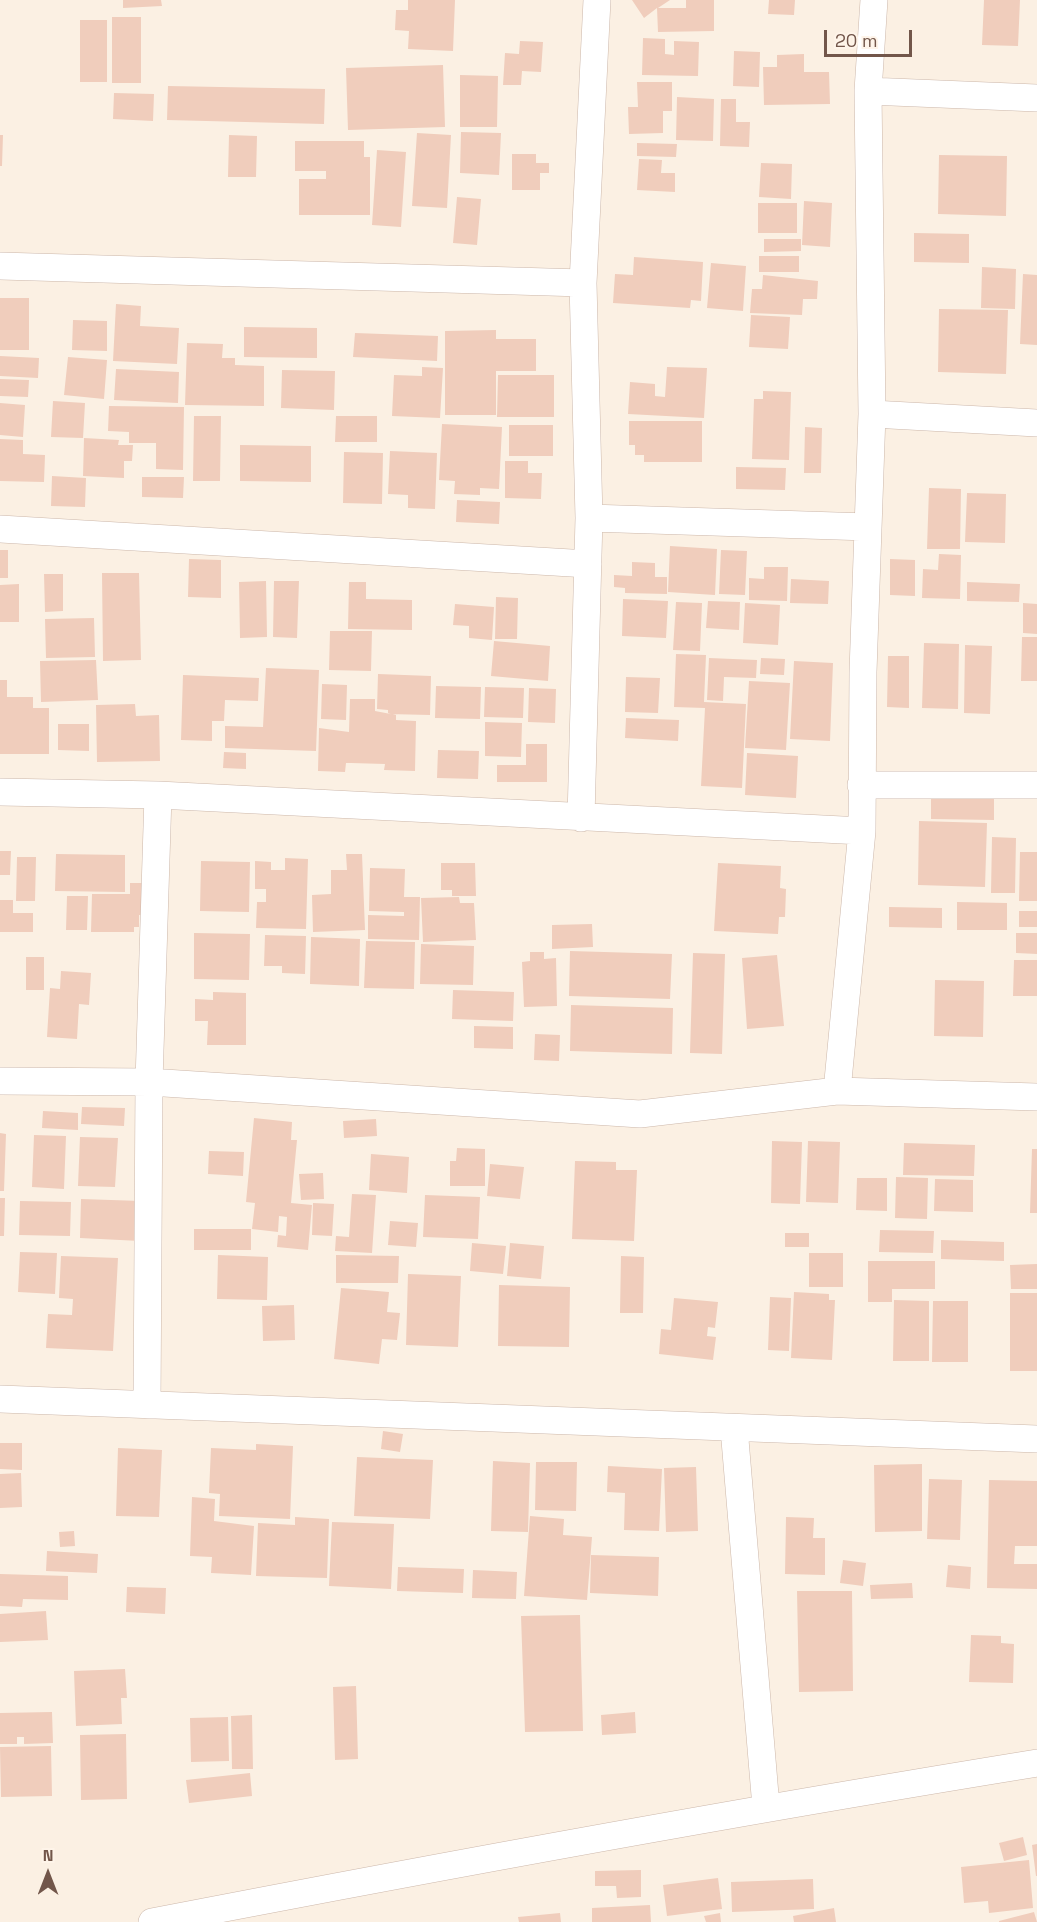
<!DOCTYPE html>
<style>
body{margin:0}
#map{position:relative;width:1037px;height:1922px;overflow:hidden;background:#fbf0e3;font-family:"Space Grotesk",sans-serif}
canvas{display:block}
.north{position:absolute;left:18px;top:1844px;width:60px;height:60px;-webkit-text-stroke:4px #fef4e9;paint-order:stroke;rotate:0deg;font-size:16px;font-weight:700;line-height:24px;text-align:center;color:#72564a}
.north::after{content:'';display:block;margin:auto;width:21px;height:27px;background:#72564a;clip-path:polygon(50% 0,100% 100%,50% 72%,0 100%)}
.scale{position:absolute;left:824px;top:30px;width:88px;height:27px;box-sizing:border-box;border:3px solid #72564a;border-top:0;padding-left:8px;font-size:18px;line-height:21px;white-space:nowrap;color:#72564a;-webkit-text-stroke:4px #fef4e9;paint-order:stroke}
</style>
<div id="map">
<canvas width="1037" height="1922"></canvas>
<div class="north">N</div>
<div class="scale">20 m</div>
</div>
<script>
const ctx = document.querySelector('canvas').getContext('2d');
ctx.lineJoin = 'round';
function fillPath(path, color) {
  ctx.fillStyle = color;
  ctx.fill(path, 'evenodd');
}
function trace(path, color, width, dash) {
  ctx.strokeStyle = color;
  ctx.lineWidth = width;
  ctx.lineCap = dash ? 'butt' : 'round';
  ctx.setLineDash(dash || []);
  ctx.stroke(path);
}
fillPath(new Path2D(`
 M123,0H161L162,6L123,8Z
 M408,0H455L453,51L408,49L409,31L395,30L396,10H408Z
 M632,0H670L658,8H686V0H714V31L658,32L657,8L644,18Z
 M769,0H795L794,15L768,14Z
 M984,0H1020L1018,46L982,45Z
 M112,17H141V83H112Z
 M80,20H107V82H80Z
 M643,38L665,39V54L674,55V41L699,42L698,76L642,75Z
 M520,41L543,42L541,72L522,71L521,85H503L505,53L519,54Z
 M734,51L760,52L759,87L733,86Z
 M804,54V72H829L830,104L764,105L763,67H777V55Z
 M443,65L445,127L348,130L346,68Z
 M460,75L498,76L497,127H460Z
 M637,82H672V111H663V133L629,134L628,107H638Z
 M168,86L325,89L324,124L167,120Z
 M114,93L154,94L153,121L113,119Z
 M677,97L714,99L713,141L676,140Z
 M721,99H736V122H750L749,147L720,146Z
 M461,132L501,133L499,175L460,173Z
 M417,133L451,135L447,208L412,206Z
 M0,135H3L2,166H0Z
 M229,135L257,136L256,177H228Z
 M295,141H364V157H370V215H299V179H326V171H295Z
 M637,143L677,144L676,157L637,156Z
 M377,150L406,152L401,227L372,225Z
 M512,154H536V163H549V173H540V190H512Z
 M939,155L1007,156L1006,216L938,214Z
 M639,159L662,160L661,173H675V192L637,190Z
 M761,163L792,164L791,199L759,197Z
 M457,197L481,199L477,245L453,243Z
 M804,201L832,203L830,247L802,245Z
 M758,203H797V233H758Z
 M914,233L969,234V263L914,262Z
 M764,239H801V251L764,252Z
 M759,256H799V272H759Z
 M634,257L703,262L701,301L691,300L690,308L613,303L615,274L633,275Z
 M711,263L746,266L743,311L707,308Z
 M982,267L1016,269L1015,309L981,308Z
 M1023,274L1037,275V345L1020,344Z
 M763,275L818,281L817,299H803L802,315L750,313L752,289H762Z
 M0,298H29V350H0Z
 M116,304L141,306L140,326L179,328L177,364L113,361Z
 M939,309L1008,310L1006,374L938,372Z
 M751,315L790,317L788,349L749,347Z
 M73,320L107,321V351L72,350Z
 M244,327L317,328V358L244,357Z
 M496,330V339H536V371H496V415H445V331Z
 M355,333L438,336L437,361L353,357Z
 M187,343L223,344L222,358H235V365L264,366V406L185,405Z
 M0,356L39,358L38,378L0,376Z
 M68,357L107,360L104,399L64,395Z
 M422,367L443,368L440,418L392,416L394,375L422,376Z
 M667,367L707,368L704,418L628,414L630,382L655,384V396L665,397Z
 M116,369L179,372L178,403L114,400Z
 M282,370L335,371L334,410L281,408Z
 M498,375H554V417H497Z
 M0,379L29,380L28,397L0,396Z
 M763,391L791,392L789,460L752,459L754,399H763Z
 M53,401L85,403L83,438L51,437Z
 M0,403L25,405L23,437L0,435Z
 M109,406L184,407L183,470L156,469V443H129V432L108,431Z
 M194,416H221L220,481H193Z
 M336,416H377V442H335Z
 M629,421H702V462H644V455H635V445H629Z
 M442,424L502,427L499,489L480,488V495L454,494L455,481L439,480Z
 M509,425H553V456H509Z
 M805,427L822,428L821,473H804Z
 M84,438L119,440L118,445H133L132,461H124V478L83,476Z
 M0,439L23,440V454L45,455L44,482L0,481Z
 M240,445L311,446V482L240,481Z
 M390,451L437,453L435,509L408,508V495L388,494Z
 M344,452L383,453L382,504L343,503Z
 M505,461H528V473H542L541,499L505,498Z
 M736,467L786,468L785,490L736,489Z
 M52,476L86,478L85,507L51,506Z
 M142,477H184L183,498L142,497Z
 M929,488L961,489L960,549H927Z
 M967,493L1006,494L1005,543L965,542Z
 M457,500L500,502L499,524L456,522Z
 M670,546L717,549L715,595L668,592Z
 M0,550H8V578H0Z
 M721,550L747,551L745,595L719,594Z
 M939,554L961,555L960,599L922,598L923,569L938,570Z
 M189,559L221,560V598L188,597Z
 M890,559L915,560V596L890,595Z
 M632,562L655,563V577H667V594L625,593V588L614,587V575L632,576Z
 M764,567H788L787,601L749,600V578L764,579Z
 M102,573H139L141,660L103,661Z
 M44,574H63V611L45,612Z
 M791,579L829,581L828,604L790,603Z
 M266,581L267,637L240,638L239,582Z
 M274,581H299L297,638L273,637Z
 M349,582H366V599L412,600V630L348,629Z
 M967,582L1020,584L1019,602L967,601Z
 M19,584V622H0V585Z
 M496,597L518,598L517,639H495Z
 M623,599L668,601L666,638L622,636Z
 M708,601L740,602L739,630L706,628Z
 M676,602L702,603L700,651L673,650Z
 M745,603L780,605L778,645L743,643Z
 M1023,603L1037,604V634L1023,633Z
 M455,604L494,607L492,640L469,638V626L453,625Z
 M94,618L95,657L46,658L45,619Z
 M330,631H372L371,671L329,670Z
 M1022,637H1037V681H1021Z
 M494,641L550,646L548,681L491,676Z
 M924,643L959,644L958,709L922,708Z
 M965,645L992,646L990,714L964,713Z
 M676,654L706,655L704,702L746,704L742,788L701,786L705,708L674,707Z
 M888,656H909V708L887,707Z
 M709,658L757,660L756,678L724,677L723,701L707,700Z
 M761,658L785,659L784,675L760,674Z
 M96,660L98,700L41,702L40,661Z
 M794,661L833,663L830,741L790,739Z
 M266,668L319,670L316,751L225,748V726L263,727Z
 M378,674L431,676L430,715L388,714V710L377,709Z
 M183,675L259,678L258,701L225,700L224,721H212V741L181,740Z
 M626,677L660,678L658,713L625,712Z
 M0,680H7V697H33V708H49V754H0Z
 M749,681L790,683L786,750L745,748Z
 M322,684L347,685L346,720L321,719Z
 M436,686L481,687L480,719L435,718Z
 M485,687L524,688L523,718L484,717Z
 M529,688L556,689L555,723L528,722Z
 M350,699H375V711L396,715V720L416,721L415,771L384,770L385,764L351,763H346L345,772L318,771L319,728L349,732Z
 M135,704L136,716L159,715L160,761L97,762L96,705Z
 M626,718L679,720L678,741L625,738Z
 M485,722L522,723L521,757L485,756Z
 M58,724H89V751L58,750Z
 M526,744H547V782H497V765H526Z
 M438,750L479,751L478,779L437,778Z
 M224,752L246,753V769L223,768Z
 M747,753L798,756L796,798L745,795Z
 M931,796L994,797V820L931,819Z
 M919,821L987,823L985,887L918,885Z
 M992,837L1016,838L1015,893H991Z
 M0,851H11L10,875H0Z
 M1020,852H1037V901H1019Z
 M56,854L125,855V892L55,891Z
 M346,854H362L365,930L313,932L312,895L331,894V870H347Z
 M17,857H36L35,901H16Z
 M285,858L308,859L306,929L256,928L257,902H266V889H255V861L271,862V870H285Z
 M201,861L250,862L249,912L200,911Z
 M441,863H475L476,896H452V890H441Z
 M718,863L781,866L780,888L786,889L785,917H779L778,934L714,931Z
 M370,868L405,869L404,897H420L419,940L368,939V915L404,916V912L369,911Z
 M130,883H145V915H139V927H134V932H91L92,894H130Z
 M67,896H88L87,930H66Z
 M459,897L460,903H474L476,940L423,942L421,898Z
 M0,900H13V913H33V932H0Z
 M957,902L1007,903V930H957Z
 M889,907L942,908V928L889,927Z
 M1019,911H1037V927H1019Z
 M592,924L593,947L552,949V925Z
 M194,933L250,934L249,980L194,979Z
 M1016,933H1037V954L1016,953Z
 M265,935L306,936L305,974L282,973V966H264Z
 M311,937L360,939L359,986L310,984Z
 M366,941L415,942L414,989L364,988Z
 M421,944L474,946L473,985L420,984Z
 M570,951L672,954L670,999L569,996Z
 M530,952H544V959L556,958L557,1006L524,1007L522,962L530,961Z
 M693,953L725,954L722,1054L690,1053Z
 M777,955L784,1026L747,1029L742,958Z
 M26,957H44V990H26Z
 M1014,960H1037V996H1013Z
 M61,971L91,973L89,1005L79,1004L77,1039L47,1037L50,988L60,989Z
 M935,980L984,981L983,1037L934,1036Z
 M453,990L514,992L513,1021L452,1019Z
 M213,992L246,993V1045H207L208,1021H195V999L213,1000Z
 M571,1005L673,1008L672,1054L570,1051Z
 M474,1026L513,1027V1049L474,1048Z
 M535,1034L560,1035L559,1061L534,1060Z
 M82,1107L125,1108L124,1126L81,1124Z
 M43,1111L78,1113V1130L42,1128Z
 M254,1118L292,1122L291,1140H297L291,1203L312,1205L308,1250L277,1247L278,1235L286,1236L287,1217L279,1216L278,1232L252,1229L255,1203L246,1202Z
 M376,1119L377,1136L344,1138L343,1121Z
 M0,1133L6,1134L4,1191H0Z
 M34,1135L66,1136L64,1189L32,1187Z
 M80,1137L118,1138L115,1187L78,1186Z
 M772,1141L802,1142L800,1204L771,1203Z
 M808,1141L840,1142L838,1203L806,1202Z
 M904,1143L975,1145L974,1176L903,1175Z
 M457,1148L485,1149V1186H450V1161H456Z
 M1032,1149H1037V1213H1030Z
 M209,1151L244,1152L243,1176L208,1174Z
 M371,1154L409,1157L407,1193L369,1190Z
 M575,1161L616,1162V1170H637L634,1241L572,1239Z
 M490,1164L524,1167L520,1199L487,1196Z
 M323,1173L324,1199L301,1200L299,1174Z
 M896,1177L928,1178L927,1219L895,1218Z
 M857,1178H887V1211L856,1210Z
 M935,1179L973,1180V1212L934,1211Z
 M352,1194L376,1195L372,1253L335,1251L336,1236L349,1237Z
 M425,1195L480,1197L478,1239L423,1237Z
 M0,1198H5L4,1236H0Z
 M81,1199L141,1201L140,1241L80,1238Z
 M20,1201L71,1202L70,1236L19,1235Z
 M313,1203L334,1204L332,1236L312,1235Z
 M390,1221L418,1223L416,1247L388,1245Z
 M194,1229H251V1250H194Z
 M880,1230L934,1231L933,1253L879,1252Z
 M785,1233H809V1247H785Z
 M941,1240L1004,1242V1261L941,1259Z
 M472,1243L506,1246L503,1274L470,1271Z
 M510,1243L544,1246L541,1279L507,1276Z
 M20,1252L57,1253L55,1294L18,1292Z
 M809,1253H843V1287H809Z
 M218,1255L268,1257L267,1300L217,1299Z
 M336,1255L399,1256L398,1283H336Z
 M61,1256L118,1258L113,1351L46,1348L48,1314L72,1315L73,1299L59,1298Z
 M621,1256L644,1257L643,1313H620Z
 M868,1261H935V1289H892V1302H868Z
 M1037,1264V1289H1011L1010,1265Z
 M408,1274L461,1276L458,1347L406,1345Z
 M499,1285L570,1287L569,1347L498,1346Z
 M341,1288L389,1292L387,1312L400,1313L397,1340L382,1339L379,1364L334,1359Z
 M794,1292L829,1294V1300H835L832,1360L791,1358Z
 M1010,1293H1037V1371H1010Z
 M770,1297L791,1298L789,1351L768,1350Z
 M674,1298L718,1302L715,1328L708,1327L707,1336L716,1337L713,1360L659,1354L661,1329L671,1330Z
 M894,1300L929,1301V1361H893Z
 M933,1301H968V1362H932Z
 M294,1305L295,1340L263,1341L262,1306Z
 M383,1431L403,1434L400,1452L381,1449Z
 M0,1443H22V1470L0,1469Z
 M256,1444L293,1446L290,1519L219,1516L220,1494L209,1493L211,1448L256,1450Z
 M118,1448L162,1450L159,1517L116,1516Z
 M357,1457L433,1460L430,1519L354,1516Z
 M493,1461L530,1463L528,1532L491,1531Z
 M536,1462H577L576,1511L535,1510Z
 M922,1464V1531L875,1532L874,1465Z
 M608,1466L662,1469L659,1531L624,1530L625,1493L607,1492Z
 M696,1467L698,1531L666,1532L664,1468Z
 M21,1473L22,1507L0,1508V1474Z
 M929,1479L962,1480L960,1540L927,1539Z
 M989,1480L1037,1481V1546H1015L1014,1564H1037V1589L987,1588Z
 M192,1497L215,1499L214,1521L254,1526L251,1575L211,1573L212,1557L190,1556Z
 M530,1516L564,1519L563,1535L592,1537L587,1600L524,1596Z
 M295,1517L329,1519L327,1578L256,1576L258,1523L295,1525Z
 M786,1517L814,1518L813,1538H825V1575L785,1574Z
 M332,1522L394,1524L391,1589L329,1586Z
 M74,1531L75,1546L60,1547L59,1532Z
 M47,1551L98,1554L97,1573L46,1571Z
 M591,1555L659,1557L658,1596L590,1593Z
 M843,1560L866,1563L863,1586L840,1583Z
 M948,1565L971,1567L970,1589L946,1587Z
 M398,1567L464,1569L463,1593L397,1591Z
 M473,1570L517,1572L516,1599L472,1598Z
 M0,1574L68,1576V1600L23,1599L22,1607L0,1606Z
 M912,1583L913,1598L871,1599L870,1585Z
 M127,1587L166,1588L165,1614L126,1612Z
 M797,1591H852L853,1691L799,1692Z
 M46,1611L48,1640L0,1642V1614Z
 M580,1615L583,1731L525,1732L521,1616Z
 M971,1635L1001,1636V1643L1014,1644L1013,1683L969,1682Z
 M125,1669L127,1698H121L122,1724L76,1726L74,1671Z
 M356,1686L358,1759L335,1760L333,1687Z
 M52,1712L53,1743L24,1744V1737H17V1744H0V1713Z
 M635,1712L636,1733L602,1735L601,1715Z
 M252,1715L253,1769H232L231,1716Z
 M228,1717L229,1761L191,1762L190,1718Z
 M126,1734L127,1799L81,1800L80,1735Z
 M51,1746L52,1796L1,1797L0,1747Z
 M250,1773L252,1796L189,1803L186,1780Z
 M1023,1837L1027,1855L1004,1861L999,1843Z
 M1037,1844V1876H1036L1032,1845Z
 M1029,1860L1033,1908L989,1913L988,1901L964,1903L961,1867Z
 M641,1870V1897L617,1898L616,1886H595V1871Z
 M718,1878L722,1909L667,1916L663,1885Z
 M813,1879L814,1909L732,1912L731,1882Z
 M650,1905L651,1922H592V1908Z
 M834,1908L836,1922H794L793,1916Z
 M1034,1912L1037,1922H999V1921Z
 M560,1913L561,1922H519L518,1917Z
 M720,1913L721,1922H706L704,1916Z`), '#f0cdbc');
const minor = new Path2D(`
 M868,91L1037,98
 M0,266L583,283
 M872,414L1037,423
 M589,518L868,527
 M0,529L588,564
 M861,785H1037
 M0,792L158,795L862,831
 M581,818L589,518L583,283L597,0
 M0,1081L149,1082L640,1114L837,1091L1037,1097
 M837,1091L862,831L863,672L872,414L868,91L874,0
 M0,1399L1037,1439
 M147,1405L149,1082L158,795
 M734,1428L766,1807
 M152,1922C446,1865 741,1811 1037,1763`);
trace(minor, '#ccb7aa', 28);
trace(minor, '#fff', 27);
</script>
